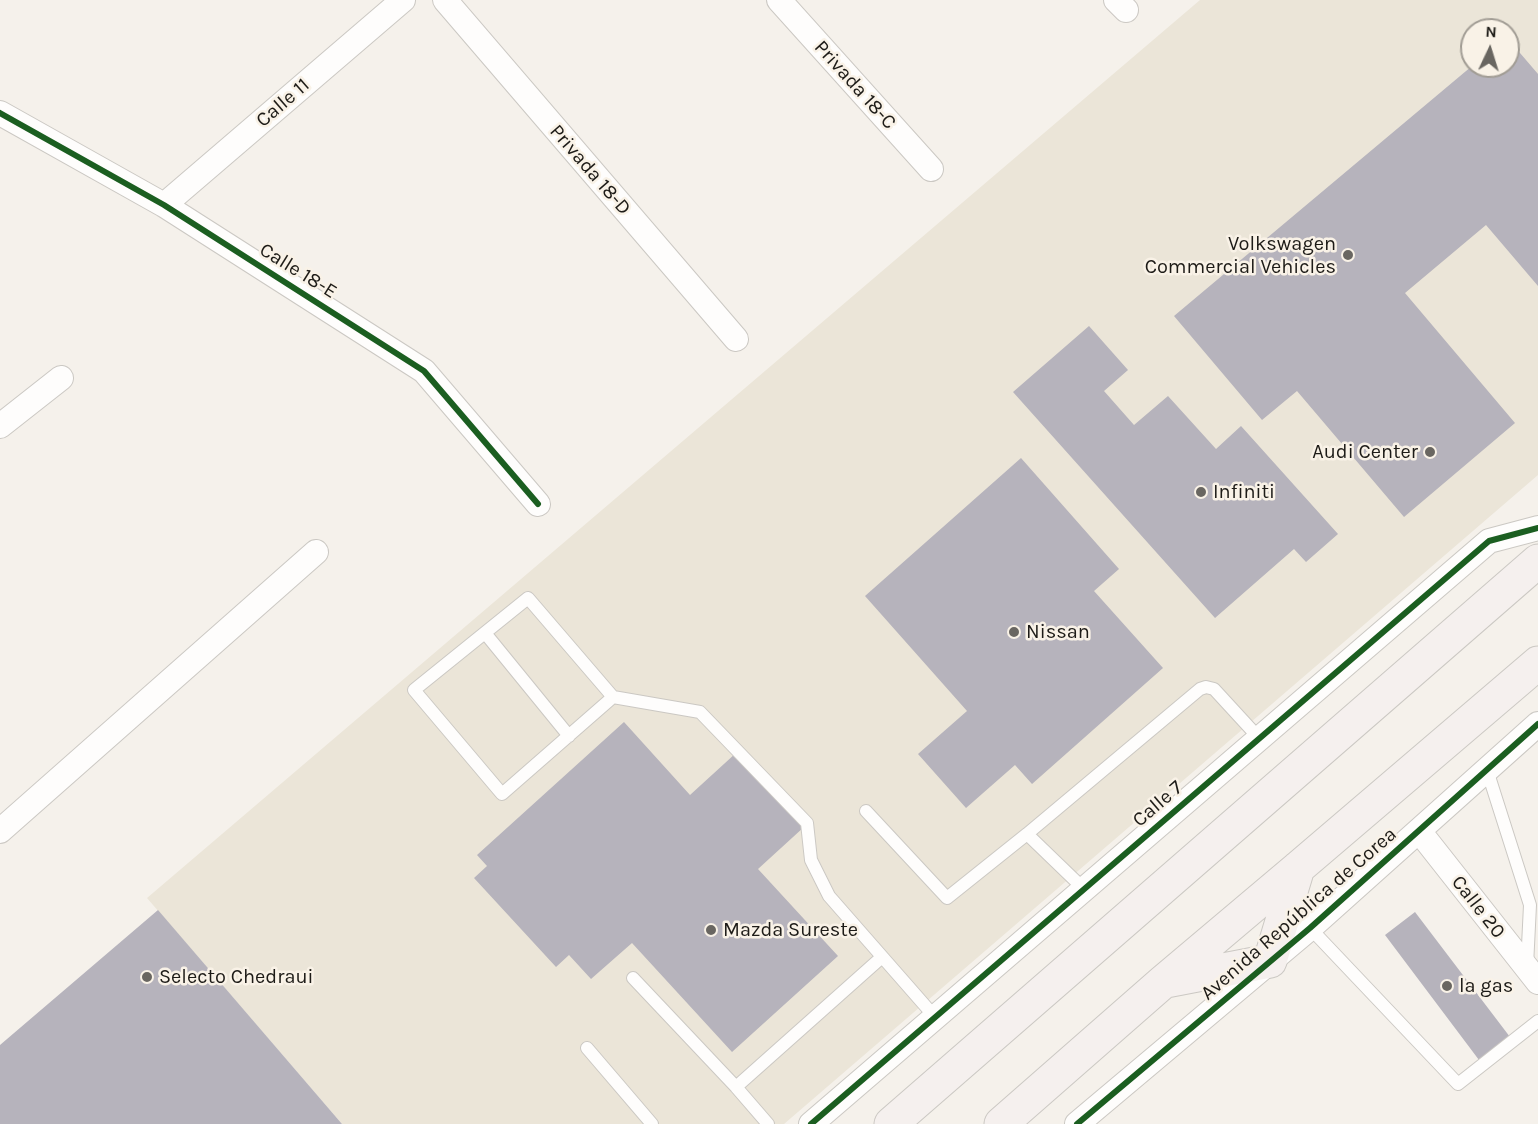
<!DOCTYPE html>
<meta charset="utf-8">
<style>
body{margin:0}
#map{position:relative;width:1538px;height:1124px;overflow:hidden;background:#f5f1eb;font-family:Karla,sans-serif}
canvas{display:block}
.north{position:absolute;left:1460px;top:18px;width:60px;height:60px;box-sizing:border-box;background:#f9f2e7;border:2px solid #a19c94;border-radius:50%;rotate:4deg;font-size:16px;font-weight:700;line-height:24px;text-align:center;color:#1d1b17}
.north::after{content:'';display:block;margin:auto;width:21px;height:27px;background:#696661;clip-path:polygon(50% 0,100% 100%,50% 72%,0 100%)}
</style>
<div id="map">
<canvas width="1538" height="1124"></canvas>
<div class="north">N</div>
</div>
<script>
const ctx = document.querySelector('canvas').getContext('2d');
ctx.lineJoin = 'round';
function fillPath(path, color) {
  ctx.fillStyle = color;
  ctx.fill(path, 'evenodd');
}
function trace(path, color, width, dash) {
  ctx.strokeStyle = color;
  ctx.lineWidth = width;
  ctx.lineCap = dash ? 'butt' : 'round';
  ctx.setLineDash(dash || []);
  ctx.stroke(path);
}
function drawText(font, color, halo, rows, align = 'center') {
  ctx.font = font + ' Karla,sans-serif';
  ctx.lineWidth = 5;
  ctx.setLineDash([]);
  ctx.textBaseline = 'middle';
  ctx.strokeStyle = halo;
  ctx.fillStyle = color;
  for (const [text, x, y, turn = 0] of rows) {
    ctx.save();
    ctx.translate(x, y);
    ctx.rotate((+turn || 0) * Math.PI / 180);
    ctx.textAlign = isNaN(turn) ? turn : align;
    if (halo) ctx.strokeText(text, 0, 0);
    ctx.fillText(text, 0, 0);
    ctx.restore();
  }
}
fillPath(new Path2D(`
 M1200,0H1538V475L784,1124H342L147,898ZM1472,30H1508V66H1472Z`), '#ebe5d8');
fillPath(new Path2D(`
 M1508,39L1538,74V286L1486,225L1405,293L1515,423L1404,517L1297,391L1262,420L1174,316L1472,66H1508Z
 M1089,326L1128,370L1104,391L1134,425L1168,396L1216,449L1241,426L1338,534L1306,562L1294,549L1215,618L1013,392Z
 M1021,458L1119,569L1094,591L1163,668L1032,784L1015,765L966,808L918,754L967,711L865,596Z
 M624,722L690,795L736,753L804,827L758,869L838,956L732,1052L632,943L591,979L569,955L556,967L474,878L487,866L477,855Z
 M158,910L342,1124H0V1045Z
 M1415,912L1510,1037L1479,1060L1385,935Z`), '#b6b3bc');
const service = new Path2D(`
 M485,633L569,736
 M613,697L502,794L414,690L528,598L613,697L700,712L807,823L811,860L829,896L935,1017
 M1487,770L1530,905L1527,966
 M866,811L947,898L1027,834
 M1084,889L1027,834L1200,689L1206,687L1214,689L1259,738
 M1310,928L1458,1084L1538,1021
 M633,978L736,1087L768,1124
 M587,1048L652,1124
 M736,1087L882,957`);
const minor = new Path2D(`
 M445,0L736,339
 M779,0L931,169
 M1116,0L1126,10
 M0,113L164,205L424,371L538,504
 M164,205L403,0
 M0,426L61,378
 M0,831L316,552
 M1419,831L1538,982
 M811,1124L1489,541L1538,528
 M1077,1124L1310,928L1538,724`);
const secondary = new Path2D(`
 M1166,981L1270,961L1298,868
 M891,1124L1538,561
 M1001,1124L1163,982L1298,868L1538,663`);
trace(service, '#cbc8c3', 14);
trace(minor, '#cbc8c3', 26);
trace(secondary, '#cbc8c3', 35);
trace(service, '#fefdfc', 12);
trace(minor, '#fefdfc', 24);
trace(secondary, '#f5f0ee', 33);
trace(new Path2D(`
 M0,113L164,205L424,371L538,504
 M811,1124L1489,541L1538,528
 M1077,1124L1310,928L1538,724`), '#1b5e20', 6);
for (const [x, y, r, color] of [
 [1348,255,6,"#696661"],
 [1430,452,6,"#696661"],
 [1201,492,6,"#696661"],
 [1014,632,6,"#696661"],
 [711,930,6,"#696661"],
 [147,977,6,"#696661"],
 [1447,986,6,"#696661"]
]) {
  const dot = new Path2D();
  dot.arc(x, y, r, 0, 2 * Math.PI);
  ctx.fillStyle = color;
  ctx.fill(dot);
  trace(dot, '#f9f2e7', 2);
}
drawText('20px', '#1d1b17', '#f9f2e7', [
 ["Privada 18-C",855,85,48],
 ["Calle 11",283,103,-41],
 ["Privada 18-D",590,170,49],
 ["Calle 18-E",298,271,32],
 ["Calle 7",1158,804,-41],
 ["Calle 20",1478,907,52],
 ["Avenida República de Corea",1299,914,-41]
]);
drawText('20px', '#1d1b17', '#f9f2e7', [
 ["Volkswagen",1336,244,"right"],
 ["Commercial Vehicles",1336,267,"right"],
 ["Audi Center",1418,452,"right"],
 ["Infiniti",1213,492],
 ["Nissan",1026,632],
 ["Mazda Sureste",723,930],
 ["Selecto Chedraui",159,977],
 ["la gas",1459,986]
], 'left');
</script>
